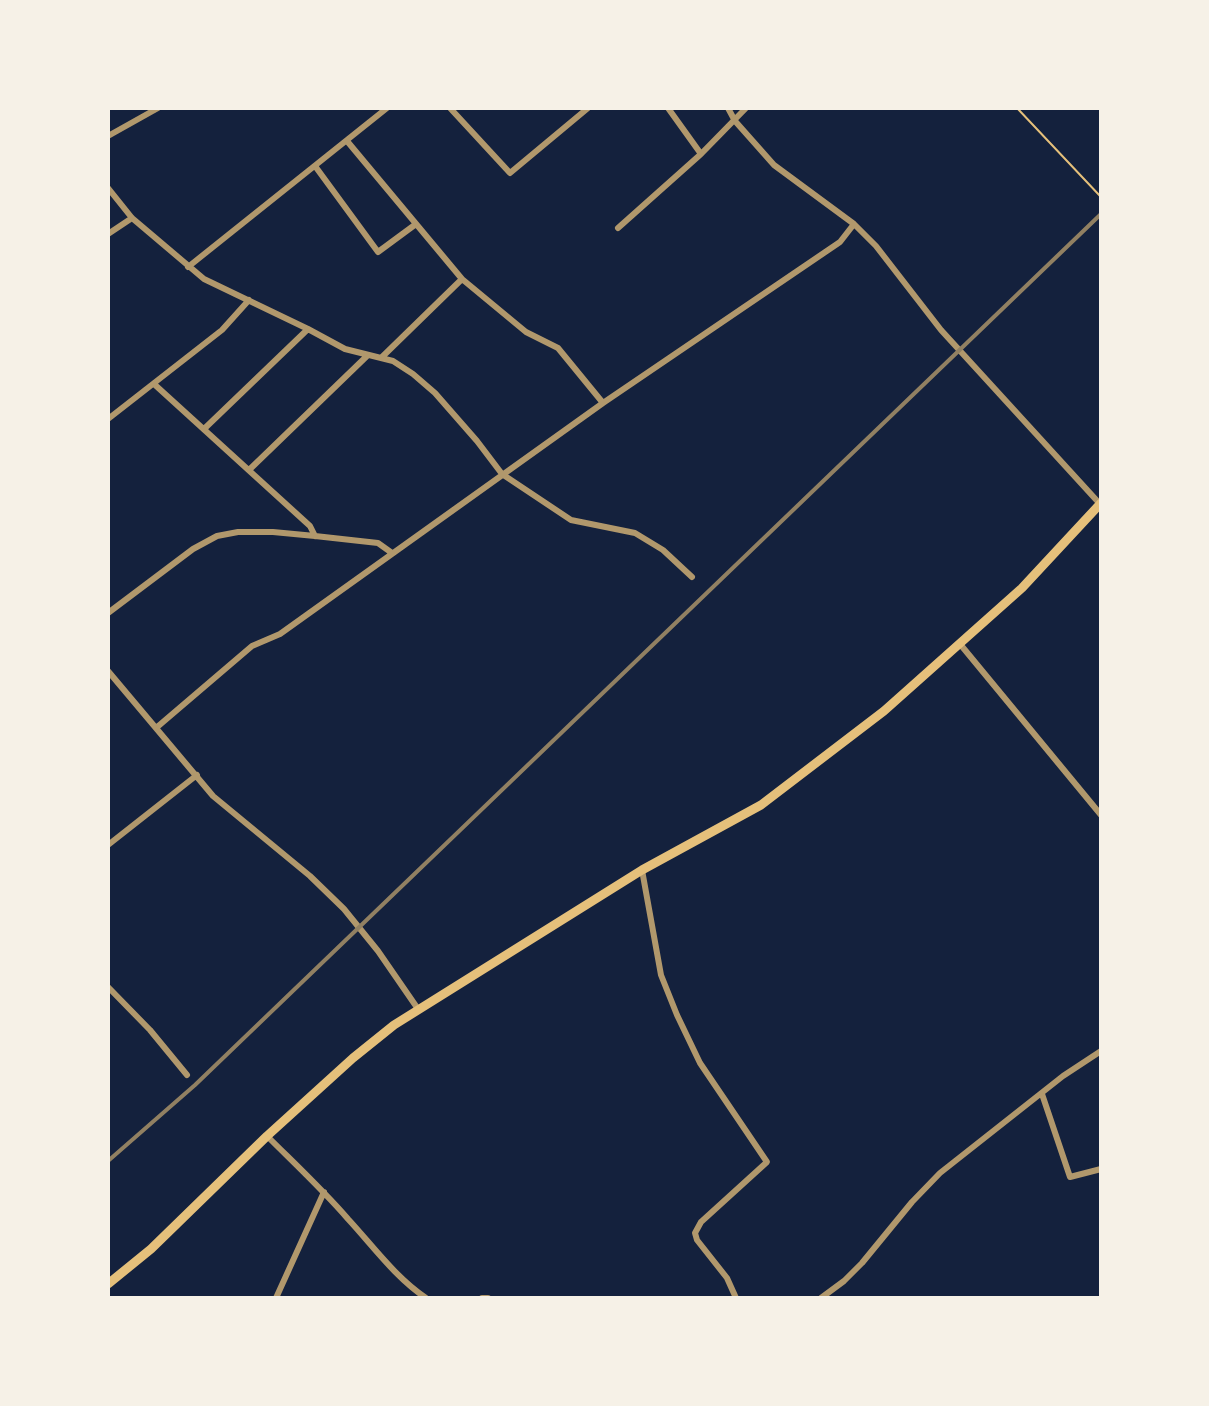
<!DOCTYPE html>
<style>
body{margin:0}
#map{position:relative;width:1209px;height:1406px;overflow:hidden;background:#14213d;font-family:Mulish,sans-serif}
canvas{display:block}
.frame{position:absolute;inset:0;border:110px solid #f6f1e7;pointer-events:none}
</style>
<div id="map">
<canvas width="1209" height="1406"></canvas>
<div class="frame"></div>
</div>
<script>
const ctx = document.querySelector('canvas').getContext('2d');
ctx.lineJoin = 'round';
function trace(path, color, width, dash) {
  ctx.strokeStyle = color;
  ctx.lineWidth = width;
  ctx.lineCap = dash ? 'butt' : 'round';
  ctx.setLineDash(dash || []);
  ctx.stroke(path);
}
trace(new Path2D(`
 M1017,108L1101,197`), '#e5c07b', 2);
trace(new Path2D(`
 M450,108L510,173L588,108
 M668,108L701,154
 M728,108L735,121L774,165L854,224L876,246L941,330L1100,504
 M108,136L158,108
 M347,141L462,279L381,358
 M315,166L378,252L416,224
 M108,188L132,218L204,279L308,329L345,349L393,361L413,374L435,393L477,441L502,474L571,520L635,533L663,550L692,577
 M618,228L701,154L746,108
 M108,234L132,218
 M188,267L387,108
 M462,279L526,332L558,348L603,403
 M154,384L310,526L315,536
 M108,419L222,330L249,300
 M204,429L308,329
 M249,470L368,355
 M108,613L193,549L217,536L238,532H273L315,536L378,543L392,553
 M960,644L1101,815
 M108,671L213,796L310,876L344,909L378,951L418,1009
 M156,728L252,646L280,634L603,403L840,242L854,224
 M108,845L197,775
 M642,870L661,975L677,1015L700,1063L767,1162L701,1222L695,1233L697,1240L727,1278L736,1298
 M108,987L150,1030L187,1075
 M1042,1094L1070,1177L1101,1169
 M267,1136C294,1163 323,1190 348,1219C373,1246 395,1277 426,1298
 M276,1298L324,1192
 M482,1298H488
 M821,1298L844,1281L862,1263L912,1202L940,1173L1063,1076L1101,1051`), '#b1986c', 6);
trace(new Path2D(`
 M108,1284L151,1249L267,1136L353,1058L394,1025L642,870L761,805L884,711L1022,588L1101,503`), '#e5c07b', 9);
trace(new Path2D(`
 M108,1161L195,1085L1101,214`), '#918062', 4);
</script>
